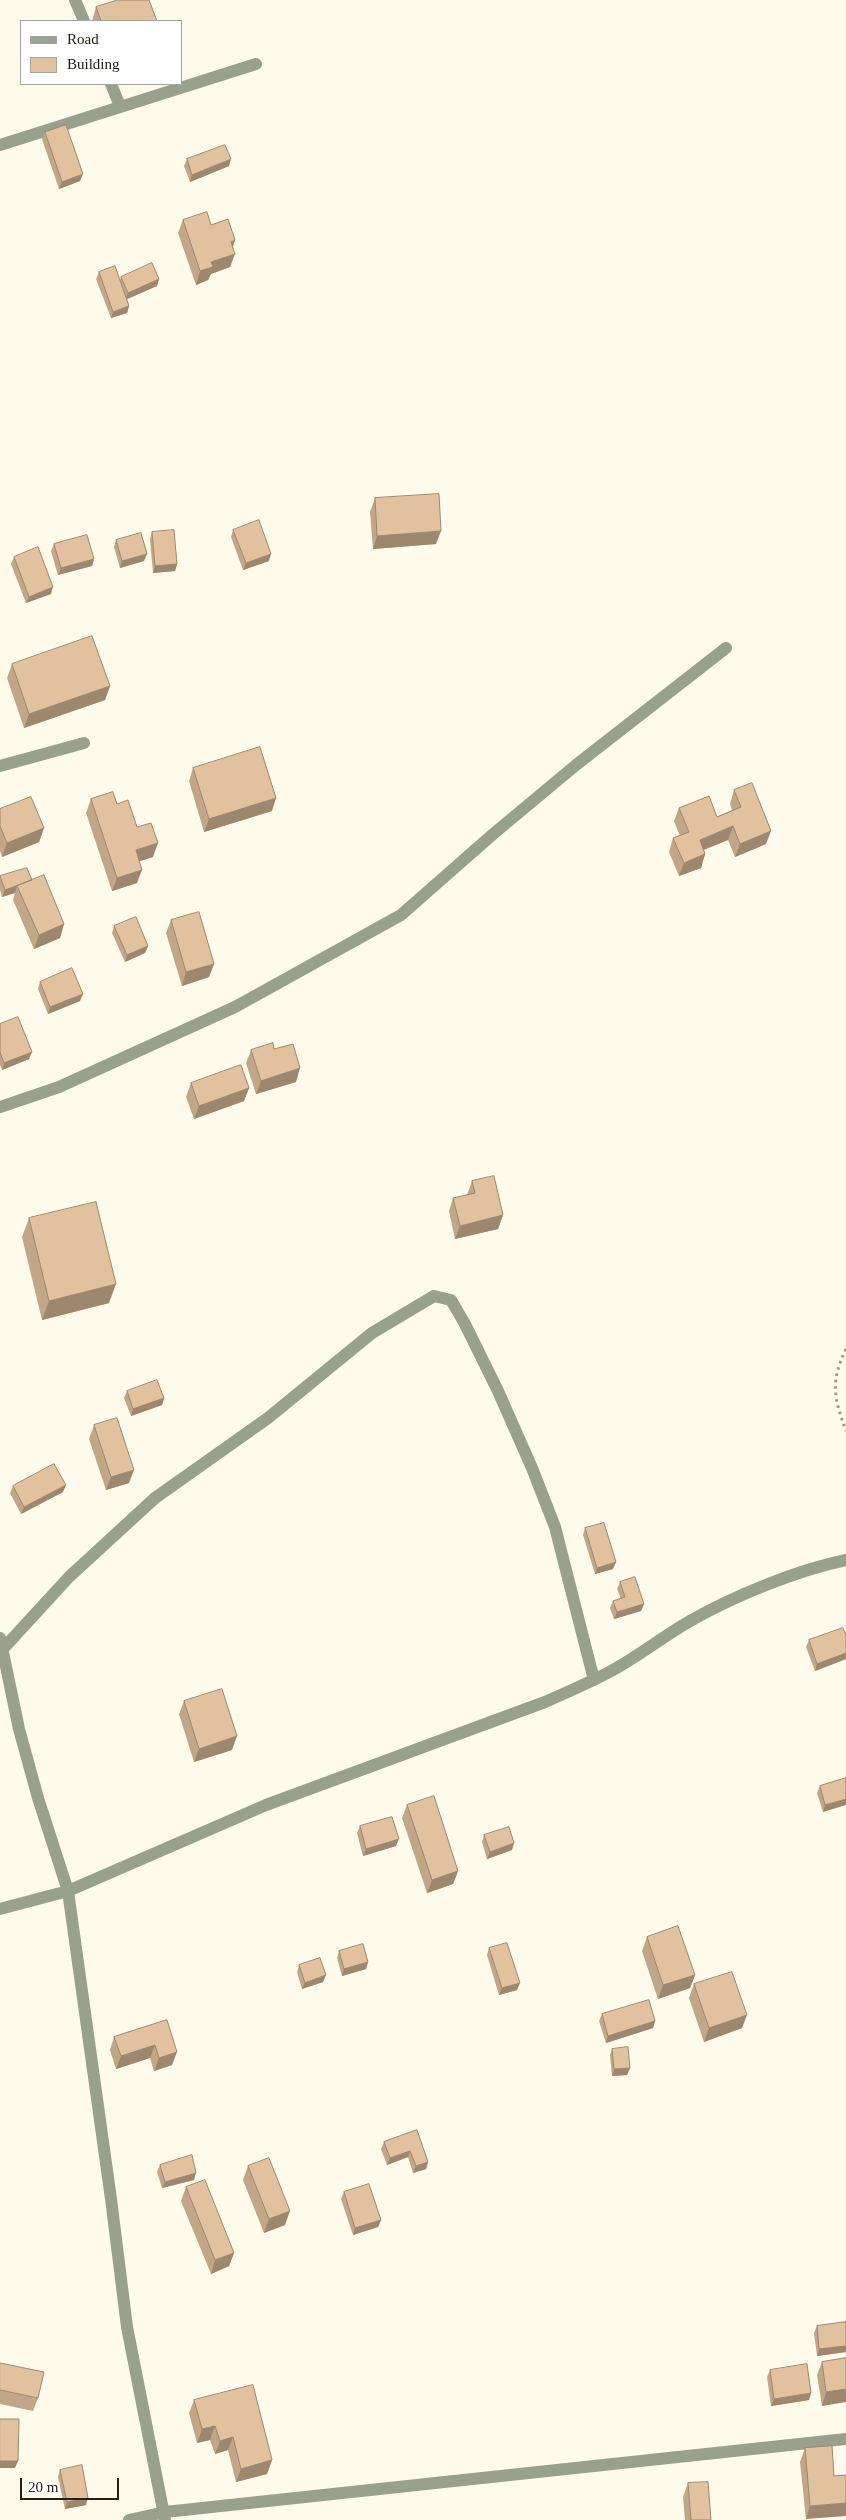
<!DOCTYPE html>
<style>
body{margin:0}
#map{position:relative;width:846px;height:2520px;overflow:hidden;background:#fefbec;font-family:Georgia,serif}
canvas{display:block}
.legend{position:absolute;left:20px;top:20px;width:162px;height:65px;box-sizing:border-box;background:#fff;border:1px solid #a7a6a3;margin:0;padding:6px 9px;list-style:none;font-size:15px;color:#232118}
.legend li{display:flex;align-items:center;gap:10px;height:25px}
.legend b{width:25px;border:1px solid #a7a6a3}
.scale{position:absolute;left:20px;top:2478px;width:99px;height:22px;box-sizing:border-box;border:2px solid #232118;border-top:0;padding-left:6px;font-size:15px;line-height:18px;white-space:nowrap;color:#232118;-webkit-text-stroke:4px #fff;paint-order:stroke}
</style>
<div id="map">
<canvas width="846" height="2520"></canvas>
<ul class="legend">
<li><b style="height:6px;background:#99a08e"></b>Road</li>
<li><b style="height:14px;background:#e1c19e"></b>Building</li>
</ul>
<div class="scale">20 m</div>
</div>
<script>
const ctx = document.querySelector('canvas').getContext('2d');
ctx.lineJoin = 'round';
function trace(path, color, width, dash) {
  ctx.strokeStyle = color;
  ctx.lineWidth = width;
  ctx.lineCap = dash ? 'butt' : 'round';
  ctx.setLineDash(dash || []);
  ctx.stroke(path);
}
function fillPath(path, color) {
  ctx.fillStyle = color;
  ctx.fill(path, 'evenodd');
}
trace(new Path2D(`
 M846,1349C830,1382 834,1398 846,1431`), '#9d9a8e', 3, [2.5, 4]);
trace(new Path2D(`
 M75,0L84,21
 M111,84L120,106
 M0,145L256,64
 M0,766L84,743
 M0,1107L59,1087L235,1007L401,915L492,835L576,765L726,648
 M0,1638L19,1729L38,1798L68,1891L111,2199L127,2327L165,2520
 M2,1650L69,1577L155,1498L268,1418L372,1333L434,1296L451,1300L465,1324L498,1391L532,1468L555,1527L594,1680
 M0,1909L68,1891L266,1805L545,1702C568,1692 591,1682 613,1670C640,1655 664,1636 690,1621C734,1596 797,1570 846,1560
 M129,2520L165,2512L846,2439`), '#99a08e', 12);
fillPath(new Path2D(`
 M96,7L157,21H92Z
 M45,132L80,181L59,189L42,139Z
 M187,159L229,166L190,182L184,166Z
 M183,220L211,225L235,240L233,247L230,267L211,274L208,280L196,285L178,233Z
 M99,272L120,280L121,277L159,279L157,286L127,299L129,306L127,313L111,318L96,279Z
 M375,498L436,544L373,549L370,512Z
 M233,530L269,561L243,570L231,537Z
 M152,532L177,564L175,571L153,573L150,539Z
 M116,540L144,561L120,568L114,547Z
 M54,544L94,559L92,566L58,575L51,551Z
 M14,557L51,594L26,603L11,564Z
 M12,664L110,686L105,700L24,728L7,678Z
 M193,768L272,811L204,832L189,781Z
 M734,790L766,844L735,857L728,840L704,850L705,854L701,868L679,876L669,852L673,838L680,836L674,821L679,808L717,817L732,810L730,804Z
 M91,799L117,804L137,827L153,857L139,861L137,883L112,891L86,813Z
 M0,809L44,828L39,842L2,857L0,851Z
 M0,876L32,880L64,924L60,938L34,949L13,900L15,893L2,897L0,890Z
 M171,920L214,964L209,977L182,986L166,933Z
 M114,926L148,946L145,953L125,962L112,933Z
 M40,982L80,1001L48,1014L38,989Z
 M0,1024L29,1059L2,1070L0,1065Z
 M274,1049L296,1082L256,1094L246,1063L251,1050Z
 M191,1083L249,1088L244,1101L194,1119L186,1097Z
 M472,1181L503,1215L498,1229L455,1239L449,1211L453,1198L467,1195Z
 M29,1218L109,1303L42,1320L22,1237Z
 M127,1391L164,1398L162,1405L131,1416L124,1398Z
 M94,1425L129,1483L106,1490L89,1439Z
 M13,1486L63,1492L21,1514L10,1493Z
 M585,1528L613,1569L595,1574L583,1535Z
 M620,1582L644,1604L641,1611L614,1619L610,1608L613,1601L621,1599L617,1589Z
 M846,1635V1659L815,1671L806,1647L809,1640Z
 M184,1701L232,1750L194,1762L179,1714Z
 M846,1778L823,1812L817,1793L820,1786Z
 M407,1805L458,1871L453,1884L427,1893L402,1818Z
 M360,1826L396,1846L363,1856L357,1833Z
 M484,1835L512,1850L487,1859L482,1842Z
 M647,1937L695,1975L690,1988L658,1999L642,1951Z
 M489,1948L517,1990L499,1995L487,1955Z
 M339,1951L368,1962L366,1969L342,1976L337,1958Z
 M299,1965L323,1982L302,1989L297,1972Z
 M694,1984L742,2028L704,2042L689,1998Z
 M602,2014L655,2021L653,2028L606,2043L599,2021Z
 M167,2020L172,2065L154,2071L150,2058L116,2069L110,2050L114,2037Z
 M612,2049L630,2068L627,2075L612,2076L610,2055Z
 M417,2130L428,2162L426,2169L413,2173L408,2157L387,2165L381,2149L384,2142Z
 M160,2165L194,2180L162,2188L157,2172Z
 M248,2166L285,2225L264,2233L243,2180Z
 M186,2187L234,2253L229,2266L211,2274L181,2201Z
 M344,2192L381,2220L378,2227L353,2235L341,2199Z
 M846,2322V2352L817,2356L814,2333L817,2326Z
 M846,2358L822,2406L817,2375L822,2362Z
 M0,2363L38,2398L33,2411L0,2404Z
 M770,2370L809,2400L771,2406L767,2377Z
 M194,2400L272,2460L267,2474L236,2482L228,2450L215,2454L210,2440L197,2443L189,2413Z
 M805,2448L834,2476L806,2519L800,2462Z
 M60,2470L86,2505L65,2509L58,2477Z
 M688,2483L711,2520H685L683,2497Z`), '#c2a688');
fillPath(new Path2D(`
 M231,159L229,166L190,182L192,175Z
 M83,174L80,181L59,189L62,182Z
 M235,240L230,254L231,242Z
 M235,254L230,267L211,274L208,280L196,285L200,271L211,262Z
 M159,279L157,286L125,300L128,293Z
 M129,306L127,313L111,318L113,312Z
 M441,531L436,544L373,549L377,536Z
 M147,554L144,561L120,568L122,561Z
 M271,554L269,561L243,570L246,563Z
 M94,559L92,566L58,575L61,568Z
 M177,564L175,571L153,573L155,566Z
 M53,587L51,594L26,603L29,597Z
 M110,686L105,700L24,728L29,714Z
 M276,798L272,811L204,832L209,819Z
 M733,826L728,840L695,853L700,840Z
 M44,828L39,842L2,857L7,843Z
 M771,831L766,844L735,857L740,844Z
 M158,843L153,857L131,864L136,850Z
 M705,854L701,868L679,876L684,863Z
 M142,870L137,883L112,891L117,878Z
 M32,881L17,886L15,893L2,897L5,890Z
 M64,924L60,938L34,949L39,935Z
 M148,946L145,953L125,962L127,955Z
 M214,964L209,977L182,986L186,972Z
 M83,994L80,1001L48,1014L50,1007Z
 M32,1052L29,1059L2,1070L4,1063Z
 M300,1068L296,1082L256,1094L261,1081Z
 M249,1088L244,1101L194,1119L199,1106Z
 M503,1215L498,1229L455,1239L460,1226Z
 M116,1284L109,1303L42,1320L49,1301Z
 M164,1398L162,1405L131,1416L133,1409Z
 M134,1470L129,1483L106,1490L111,1477Z
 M66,1485L63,1492L21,1514L24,1507Z
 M616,1562L613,1569L595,1574L597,1568Z
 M644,1604L641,1611L614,1619L617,1612Z
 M846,1653V1659L815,1671L817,1664Z
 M237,1736L232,1750L194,1762L199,1749Z
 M846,1799V1805L823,1812L825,1805Z
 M399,1839L396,1846L363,1856L366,1849Z
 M514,1843L512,1850L487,1859L490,1852Z
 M458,1871L453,1884L427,1893L432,1880Z
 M368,1962L366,1969L342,1976L344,1969Z
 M326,1975L323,1982L302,1989L305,1983Z
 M695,1975L690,1988L658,1999L663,1985Z
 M520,1983L517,1990L499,1995L502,1988Z
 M747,2015L742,2028L704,2042L709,2028Z
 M655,2021L653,2028L606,2043L608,2036Z
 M155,2045L150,2058L116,2069L121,2056Z
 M177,2052L172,2065L154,2071L159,2058Z
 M630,2068L627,2075L612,2076L614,2069Z
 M410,2151L408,2157L387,2165L390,2158Z
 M428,2162L426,2169L413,2173L416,2166Z
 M196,2173L194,2180L162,2188L165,2182Z
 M290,2211L285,2225L264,2233L269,2219Z
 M381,2220L378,2227L353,2235L355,2228Z
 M234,2253L229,2266L211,2274L215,2260Z
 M846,2346V2352L817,2356L819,2349Z
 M846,2389V2402L822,2406L826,2392Z
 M811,2393L809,2400L771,2406L774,2399Z
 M215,2426L210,2440L197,2443L202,2429Z
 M233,2437L228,2450L215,2454L220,2441Z
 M272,2460L267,2474L236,2482L241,2469Z
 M0,2461H18L15,2468H0Z
 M88,2498L86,2505L65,2509L67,2502Z
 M846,2503V2516L806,2519L810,2506Z`), '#9e876f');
const building = new Path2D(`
 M118,0H149L157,21H101L96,7Z
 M66,125L83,174L62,182L45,132Z
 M225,145L231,159L192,175L187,159Z
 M207,212L211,225L228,219L235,240L231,242L235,254L211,262L213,267L200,271L183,220Z
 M152,263L159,279L128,293L121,277Z
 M115,266L129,306L113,312L99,272Z
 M439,494L441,531L377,536L375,498Z
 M259,520L271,554L246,563L233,530Z
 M174,530L177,564L155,566L152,532Z
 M141,533L147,554L122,561L116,540Z
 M87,535L94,559L61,568L54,544Z
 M38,547L53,587L29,597L14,557Z
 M92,636L110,686L29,714L12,664Z
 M260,747L276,798L209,819L193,768Z
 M752,783L771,831L740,844L733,826L700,840L705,854L684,863L673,838L689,832L679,808L709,796L717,817L741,807L734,790Z
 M113,792L117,804L128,800L137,827L151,823L158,843L136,850L142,870L117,878L91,799Z
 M31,797L44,828L7,843L0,826V809Z
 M27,868L32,880L5,890L0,876Z
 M44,875L64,924L39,935L17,886Z
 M199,912L214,964L186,972L171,920Z
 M136,917L148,946L127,955L114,926Z
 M72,968L83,994L50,1007L40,982Z
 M18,1017L32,1052L4,1063L0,1052V1024Z
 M273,1043L274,1049L293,1044L300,1068L261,1081L251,1050Z
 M241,1065L249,1088L199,1106L191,1083Z
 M494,1176L503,1215L460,1226L453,1198L475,1193L472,1181Z
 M96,1202L116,1284L49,1301L29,1218Z
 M157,1380L164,1398L133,1409L127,1391Z
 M117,1418L134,1470L111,1477L94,1425Z
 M54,1464L66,1485L24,1507L13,1486Z
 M604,1523L616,1562L597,1568L585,1528Z
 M635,1577L644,1604L617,1612L613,1601L625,1597L620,1582Z
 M843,1628L846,1635V1653L817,1664L809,1640Z
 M222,1689L237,1736L199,1749L184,1701Z
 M846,1778V1799L825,1805L820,1786Z
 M434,1796L458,1871L432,1880L407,1805Z
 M392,1817L399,1839L366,1849L360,1826Z
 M509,1827L514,1843L490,1852L484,1835Z
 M678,1926L695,1975L663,1985L647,1937Z
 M507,1943L520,1983L502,1988L489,1948Z
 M363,1944L368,1962L344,1969L339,1951Z
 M320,1958L326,1975L305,1983L299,1965Z
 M732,1972L747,2015L709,2028L694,1984Z
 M649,2000L655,2021L608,2036L602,2014Z
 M167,2020L177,2052L159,2058L155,2045L121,2056L114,2037Z
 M628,2047L630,2068L614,2069L612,2049Z
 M417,2130L428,2162L416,2166L410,2151L390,2158L384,2142Z
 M192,2155L196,2173L165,2182L160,2165Z
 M269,2158L290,2211L269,2219L248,2166Z
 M205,2180L234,2253L215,2260L186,2187Z
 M369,2184L381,2220L355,2228L344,2192Z
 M846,2322V2346L819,2349L817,2326Z
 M846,2358V2389L826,2392L822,2362Z
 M0,2363L44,2372L38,2398L0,2390Z
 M807,2364L811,2393L774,2399L770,2370Z
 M253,2385L272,2460L241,2469L233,2437L220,2441L215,2426L202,2429L194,2400Z
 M0,2419H19L18,2461H0Z
 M832,2446L834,2476L846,2475V2503L810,2506L805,2448Z
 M82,2465L88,2498L67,2502L60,2470Z
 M708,2482L711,2520H691L688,2483Z`);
fillPath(building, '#e1c19e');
trace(building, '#9e876f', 1);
</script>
